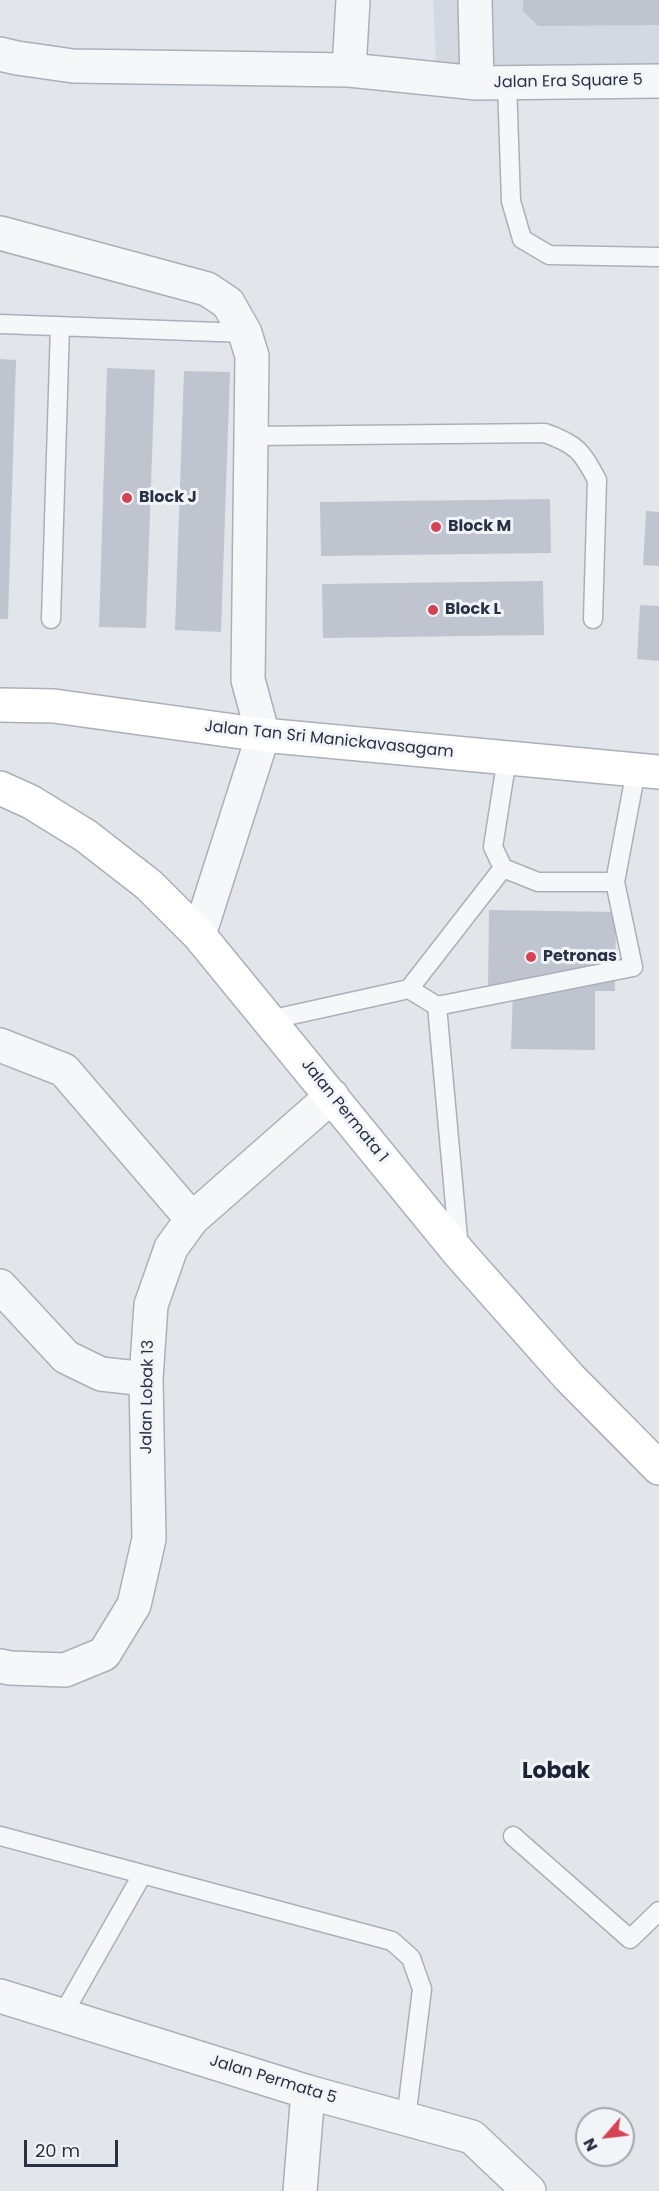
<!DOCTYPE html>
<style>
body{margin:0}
#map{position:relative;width:659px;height:2191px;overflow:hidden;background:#e2e6eb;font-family:Poppins,sans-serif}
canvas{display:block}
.north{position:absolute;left:575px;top:2107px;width:60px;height:60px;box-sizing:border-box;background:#f2f5f8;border:2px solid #a2a7b0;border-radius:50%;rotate:242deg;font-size:16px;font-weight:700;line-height:24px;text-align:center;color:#293244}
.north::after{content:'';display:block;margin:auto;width:21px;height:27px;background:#d54352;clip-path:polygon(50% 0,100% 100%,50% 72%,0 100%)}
.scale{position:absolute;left:24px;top:2140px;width:94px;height:27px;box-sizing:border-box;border:3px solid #293244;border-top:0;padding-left:8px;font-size:18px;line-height:21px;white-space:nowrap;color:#293244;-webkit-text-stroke:4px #f2f5f8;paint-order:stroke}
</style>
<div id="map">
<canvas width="659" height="2191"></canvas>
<div class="north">N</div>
<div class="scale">20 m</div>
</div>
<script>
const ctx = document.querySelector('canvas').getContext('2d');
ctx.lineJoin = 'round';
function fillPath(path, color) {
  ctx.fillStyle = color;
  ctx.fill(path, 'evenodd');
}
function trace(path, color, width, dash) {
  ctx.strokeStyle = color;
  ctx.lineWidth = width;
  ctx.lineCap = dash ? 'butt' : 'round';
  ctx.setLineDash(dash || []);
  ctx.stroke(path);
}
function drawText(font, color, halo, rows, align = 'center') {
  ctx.font = font + ' Poppins,sans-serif';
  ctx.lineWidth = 6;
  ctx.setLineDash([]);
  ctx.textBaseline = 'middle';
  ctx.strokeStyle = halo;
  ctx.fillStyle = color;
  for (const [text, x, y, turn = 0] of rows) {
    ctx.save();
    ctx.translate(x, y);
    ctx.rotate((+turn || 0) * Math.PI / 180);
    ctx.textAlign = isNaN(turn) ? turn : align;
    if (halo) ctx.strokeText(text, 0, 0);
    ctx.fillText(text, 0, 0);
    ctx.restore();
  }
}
fillPath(new Path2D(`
 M433,0H659V81L437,80Z`), '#d4d8e0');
fillPath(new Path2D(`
 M523,0H659V25L538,26L523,11Z
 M0,359L16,360L8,619H0Z
 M107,368L155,370L146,628L99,627Z
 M184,371L230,372L221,632L175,630Z
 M550,499L551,553L321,556L320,502Z
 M646,511L659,512V566L643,565Z
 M543,581L544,635L323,638L322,584Z
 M640,605L659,606V661L637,659Z
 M489,910L616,912L615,991H595V1050L511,1049L513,990L488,989Z`), '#bfc4cf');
const lane = new Path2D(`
 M507,83L511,201L522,239L549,255L659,257
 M0,324L245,333
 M251,436L545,433C576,444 582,451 597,480L593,619
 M51,619L60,326
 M507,758L493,847L503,868L538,882H615L636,770
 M409,989L503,868
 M437,1006L633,967L615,882
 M269,1020L409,989L437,1006L459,1249
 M0,1836L392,1941L411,1958L422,1989L406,2119
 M513,1836L630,1939L659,1911
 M63,2014L142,1875`);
const street = new Path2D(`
 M475,0L477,83
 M0,54L17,58L73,66L349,70L477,83L659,81
 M349,70L353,0
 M0,233L207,289L228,303L245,333L252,356L248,680L263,735L199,935
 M0,1045L64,1070L192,1219
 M0,1286L66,1357L101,1374L146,1379
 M0,1666L10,1668L65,1670L104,1654L134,1605L149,1539L146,1379L151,1305L171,1248L192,1219L332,1096
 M0,1996L308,2092L472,2137L529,2191
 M300,2191L308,2092`);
const secondary = new Path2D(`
 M0,705L54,706L263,735L659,772
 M0,788L31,802L86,836L149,885L199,935L460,1254L569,1377L659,1468`);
trace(lane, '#aab0b9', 21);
trace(street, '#aab0b9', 36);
trace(secondary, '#aab0b9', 36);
trace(lane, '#f6f7f9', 18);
trace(street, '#f6f7f9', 33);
trace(secondary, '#fff', 33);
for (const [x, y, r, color] of [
 [127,498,6,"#d54352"],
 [436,527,6,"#d54352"],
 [433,610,6,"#d54352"],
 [531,957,6,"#d54352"]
]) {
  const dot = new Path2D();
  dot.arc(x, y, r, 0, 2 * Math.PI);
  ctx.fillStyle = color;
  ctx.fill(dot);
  trace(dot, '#f2f5f8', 2);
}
drawText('16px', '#293244', '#f2f5f8', [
 ["Jalan Era Square 5",568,82,-1],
 ["Jalan Tan Sri Manickavasagam",329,740,6],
 ["Jalan Permata 1",344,1111,51],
 ["Jalan Lobak 13",148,1397,-89],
 ["Jalan Permata 5",273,2080,17]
]);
drawText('bold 16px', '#293244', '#f2f5f8', [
 ["Block J",139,498],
 ["Block M",448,527],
 ["Block L",445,610],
 ["Petronas",543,957]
], 'left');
drawText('bold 22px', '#1b2335', '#f2f5f8', [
 ["Lobak",556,1772]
]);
</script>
